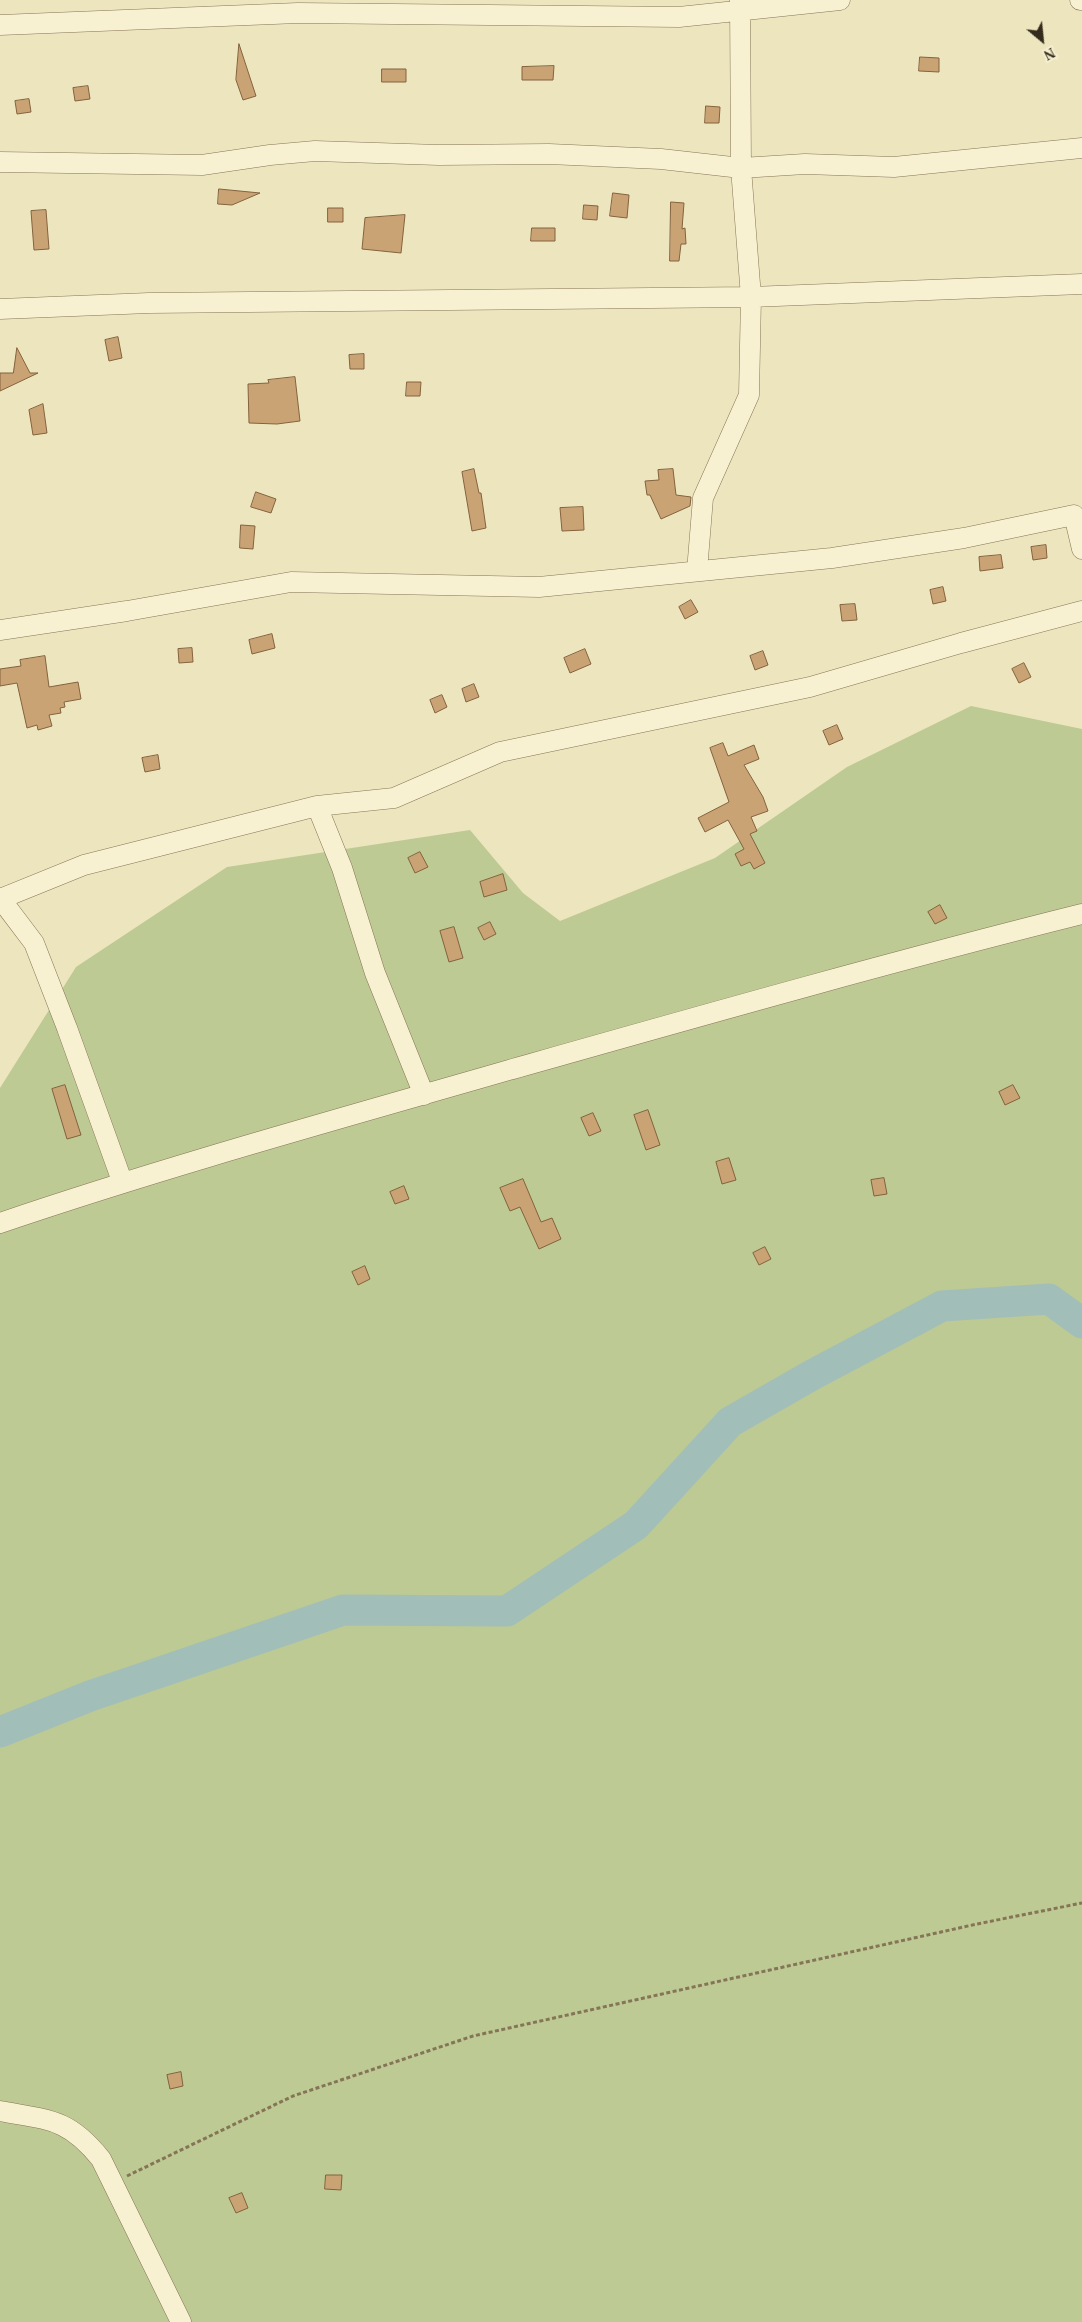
<!DOCTYPE html>
<style>
body{margin:0}
#map{position:relative;width:1082px;height:2322px;overflow:hidden;background:#ede5be;font-family:"Times New Roman",serif}
canvas{display:block}
.north{position:absolute;left:1017px;top:15px;width:50px;height:50px;-webkit-text-stroke:4px #f4eece;paint-order:stroke;rotate:152deg;font-size:14px;font-weight:700;line-height:20px;text-align:center;color:#342b1c}
.north::after{content:'';display:block;margin:auto;width:18px;height:22px;background:#342b1c;clip-path:polygon(50% 0,100% 100%,50% 72%,0 100%)}
</style>
<div id="map">
<canvas width="1082" height="2322"></canvas>
<div class="north">N</div>
</div>
<script>
const ctx = document.querySelector('canvas').getContext('2d');
ctx.lineJoin = 'round';
function fillPath(path, color) {
  ctx.fillStyle = color;
  ctx.fill(path, 'evenodd');
}
function trace(path, color, width, dash) {
  ctx.strokeStyle = color;
  ctx.lineWidth = width;
  ctx.lineCap = dash ? 'butt' : 'round';
  ctx.setLineDash(dash || []);
  ctx.stroke(path);
}
fillPath(new Path2D(`
 M971,706L1082,729V2322H0V1088L76,967L227,867L470,830L523,893L560,921L715,858L847,767Z`), '#bdca93');
trace(new Path2D(`
 M0,1732L90,1696L343,1610L507,1611L636,1525L730,1422L812,1375L942,1306L1049,1299L1082,1323`), '#a2beb9', 31);
const building = new Path2D(`
 M239,44L256,96L243,100L236,80Z
 M920,57L939,58V72L919,71Z
 M554,66L553,80H522V67Z
 M382,69H406V82H382Z
 M88,86L90,99L75,101L73,88Z
 M29,99L31,112L17,114L15,101Z
 M706,106L720,107L719,123H705Z
 M219,189L260,193L232,205L218,204Z
 M613,193L629,195L627,218L610,216Z
 M671,202L684,203L682,229L685,228L686,244H681L679,261H670Z
 M584,205L598,206L597,220L583,219Z
 M328,208H343V222H328Z
 M46,210L49,249L34,250L31,211Z
 M405,215L401,253L362,249L365,218Z
 M532,228H555V241H531Z
 M118,337L122,358L109,361L105,340Z
 M17,348L30,373H38L0,391V373H13Z
 M364,354V369H350L349,355Z
 M295,377L300,421L277,424L249,423L248,384L269,383L268,380Z
 M407,382H421L420,396H406Z
 M43,404L47,433L33,435L29,410Z
 M474,469L479,493H481L486,528L472,531L462,472Z
 M673,469L676,495L691,497L690,506L661,519L650,495H647L645,481L659,480L658,470Z
 M256,492L276,499L271,513L251,507Z
 M583,507L584,530L562,531L560,508Z
 M241,525L255,526L253,549L240,548Z
 M1046,545L1047,558L1033,560L1031,547Z
 M1001,555L1003,568L980,571L979,557Z
 M943,587L946,601L933,604L930,590Z
 M691,600L698,612L685,619L679,607Z
 M855,604L857,620L842,621L840,605Z
 M272,634L275,648L252,654L249,640Z
 M192,648L193,662L179,663L178,649Z
 M585,649L591,664L570,673L564,658Z
 M763,651L768,665L755,670L750,656Z
 M45,656L49,687L78,682L81,699L64,702L65,707L60,708L61,713L49,715L52,726L38,730L37,725L27,728L17,683L0,686V669L21,666L20,660Z
 M1024,663L1031,677L1019,683L1012,669Z
 M474,684L479,697L466,702L462,689Z
 M442,695L447,707L435,713L430,700Z
 M837,725L843,739L829,745L823,731Z
 M723,743L728,756L754,745L759,759L744,765L763,797L768,811L751,817L757,831L750,834L765,863L754,869L750,862L741,866L735,854L744,849L728,820L705,832L698,818L729,802L710,748Z
 M158,755L160,769L145,772L142,758Z
 M420,852L428,867L415,873L408,858Z
 M503,874L507,890L484,897L480,882Z
 M940,905L947,918L935,924L928,912Z
 M490,922L496,934L484,940L478,928Z
 M454,927L463,958L449,962L440,931Z
 M65,1085L81,1135L67,1139L52,1089Z
 M1013,1085L1020,1098L1005,1105L999,1092Z
 M648,1110L660,1145L646,1150L634,1115Z
 M593,1113L601,1131L589,1136L581,1118Z
 M729,1158L736,1180L722,1184L716,1162Z
 M884,1178L887,1194L874,1196L871,1180Z
 M523,1179L541,1222L552,1218L561,1239L539,1249L520,1207L510,1211L500,1188Z
 M404,1186L409,1199L395,1204L390,1192Z
 M765,1247L771,1259L759,1265L753,1253Z
 M365,1266L370,1279L358,1285L352,1272Z
 M181,2072L183,2086L170,2089L167,2075Z
 M326,2175H342L341,2190L325,2189Z
 M242,2193L248,2208L236,2213L229,2198Z`);
fillPath(building, '#caa375');
trace(building, '#83623e', 1);
const street = new Path2D(`
 M1080,0H1082
 M0,25L298,13L679,17L840,0
 M0,162L202,165L270,155L315,151L439,155L549,154L661,159L741,168L805,164L894,167L1082,148
 M0,309L149,303L751,297L1082,284
 M697,571L703,498L749,395L751,297L741,168L740,0
 M0,630L127,611L291,582L539,587L832,558L964,538L1074,515L1082,549
 M317,806L342,868L375,973L424,1095
 M0,898L34,943L67,1028L122,1181
 M0,899L84,865L317,806L394,798L500,752L810,687L961,643L1082,611
 M0,1223C168,1166 339,1119 509,1070C700,1016 890,962 1082,914
 M0,2111C49,2120 68,2118 101,2159L181,2322`);
trace(street, '#857557', 21);
trace(new Path2D(`
 M127,2176L293,2096L473,2036L977,1924L1082,1903`), '#857557', 3, [4, 2.5]);
trace(street, '#f8f1d1', 20);
</script>
